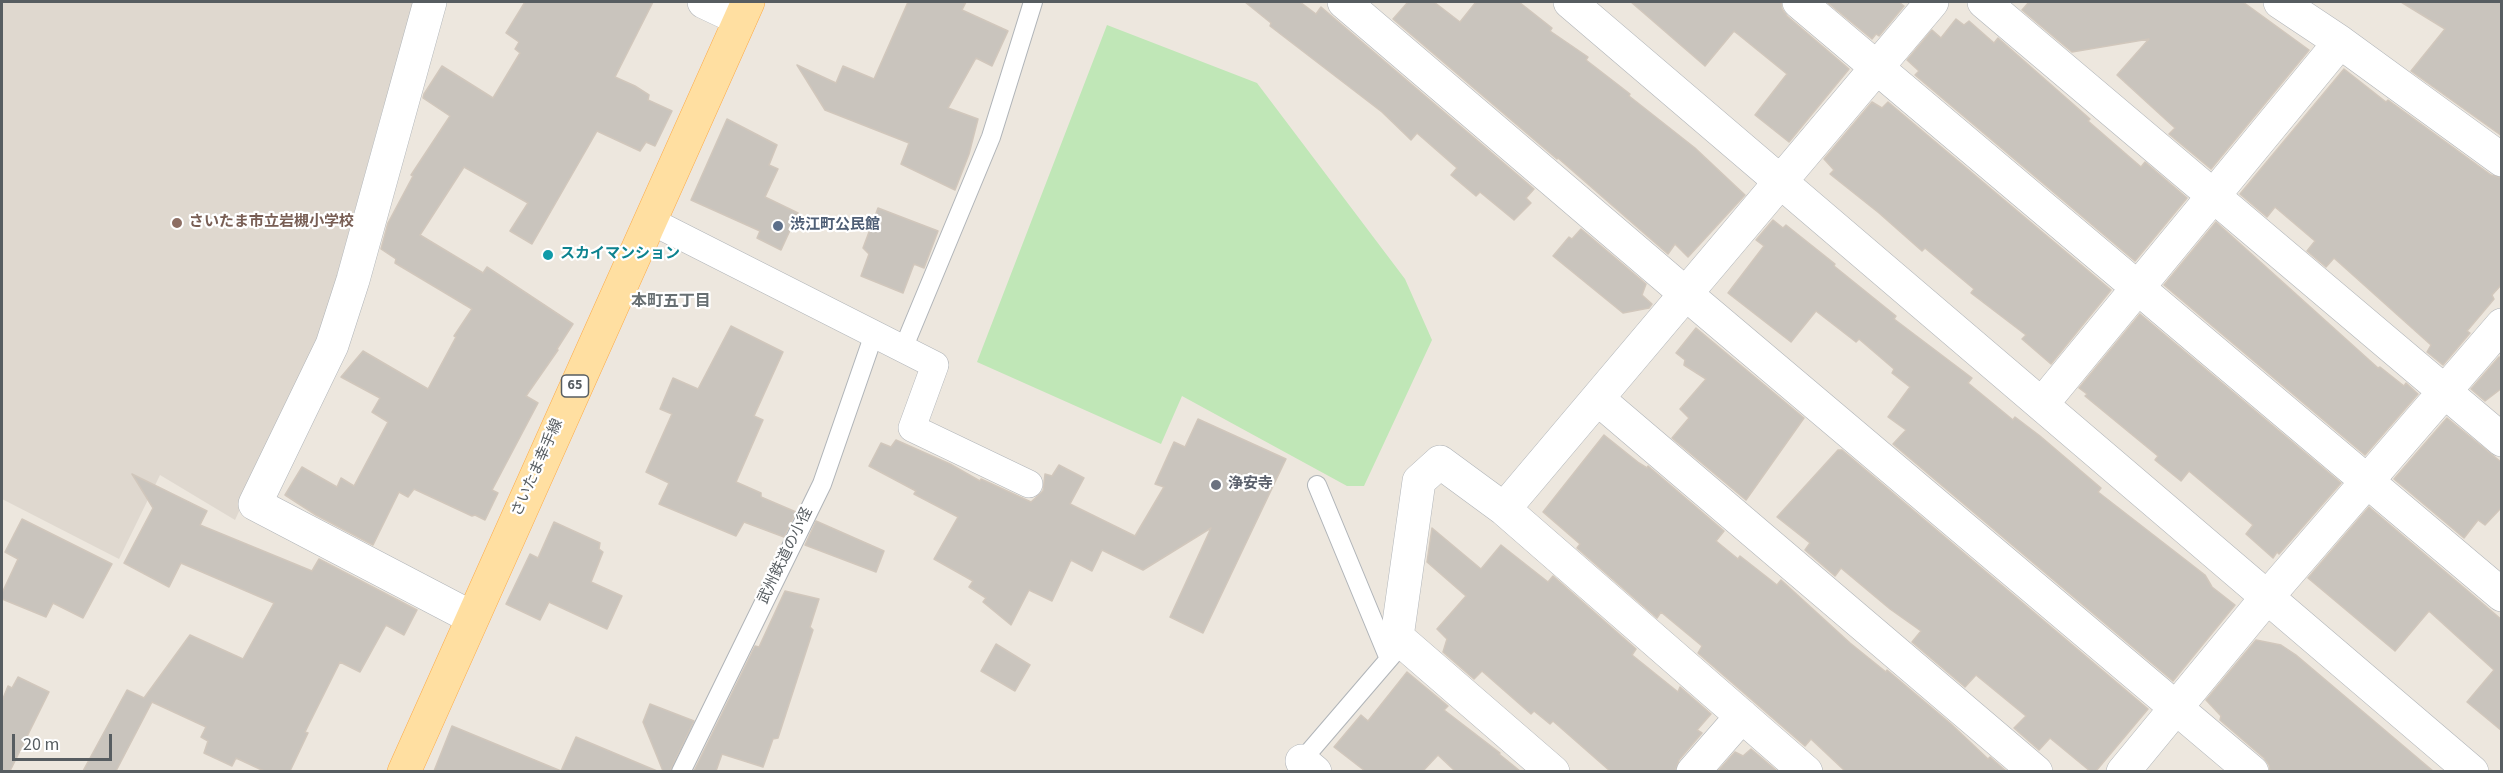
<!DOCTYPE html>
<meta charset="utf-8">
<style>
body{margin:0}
#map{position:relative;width:2503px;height:773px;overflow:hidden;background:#ede7de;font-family:"Source Sans 3",sans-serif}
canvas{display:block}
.frame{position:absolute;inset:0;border:3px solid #575d61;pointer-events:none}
.scale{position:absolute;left:12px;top:734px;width:100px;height:27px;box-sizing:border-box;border:3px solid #575d61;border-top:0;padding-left:8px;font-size:18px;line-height:21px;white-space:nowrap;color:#575d61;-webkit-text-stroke:4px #fff;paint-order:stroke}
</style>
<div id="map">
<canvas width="2503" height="773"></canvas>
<div class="frame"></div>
<div class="scale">20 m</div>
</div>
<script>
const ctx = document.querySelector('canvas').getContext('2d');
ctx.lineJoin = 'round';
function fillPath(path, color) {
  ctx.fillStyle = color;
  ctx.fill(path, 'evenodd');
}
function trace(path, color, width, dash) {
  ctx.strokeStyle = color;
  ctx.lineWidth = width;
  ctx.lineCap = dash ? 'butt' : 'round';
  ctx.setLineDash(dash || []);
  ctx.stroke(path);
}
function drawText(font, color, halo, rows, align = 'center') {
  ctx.font = font + ' "Source Sans 3","Noto Sans JP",sans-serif';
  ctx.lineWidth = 4.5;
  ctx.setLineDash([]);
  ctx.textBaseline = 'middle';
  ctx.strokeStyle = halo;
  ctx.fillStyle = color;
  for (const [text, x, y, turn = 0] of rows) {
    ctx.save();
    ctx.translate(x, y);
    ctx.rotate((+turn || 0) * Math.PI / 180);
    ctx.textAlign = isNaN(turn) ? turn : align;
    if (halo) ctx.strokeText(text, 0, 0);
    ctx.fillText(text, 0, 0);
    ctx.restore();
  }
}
fillPath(new Path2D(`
 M2,2H421L383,108L320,338L235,520L160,475L119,559L2,499Z`), '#dfd8cf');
fillPath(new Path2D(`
 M1107,25L1257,83L1405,279L1432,340L1364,486H1347L1182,396L1161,444L977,362Z`), '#c0e7b7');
const building = new Path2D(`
 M525,2H653L615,77L635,86L649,95L648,100L672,111L655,146L646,142L640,151L597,131L532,244L510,231L528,203L464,167L420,235L483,273L487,267L573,324L557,349L558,350L526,396L538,403L492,490L498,493L485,520L475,515L472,516L414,489L408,497L399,492L373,545L316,515L285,495L302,467L337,487L341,478L354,486L388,422L372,412L380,398L341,377L363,351L428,389L456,337L454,336L472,309L395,263L396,259L381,249L388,223L413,176L411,175L450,116L423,98L424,94L442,66L493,98L520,53L515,49L519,42L506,33Z
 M908,2H966L962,10L1008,31L992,66L976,58L948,108L978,119L969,154L955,190L901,164L909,143L825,110L797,65L836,83L843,66L874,79Z
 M1245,2H1300L1316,14L1321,7L1534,189L1526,198L1531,203L1514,220L1480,192L1476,196L1451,175L1457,168L1417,133L1411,140L1382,112L1270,26L1271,23Z
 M1408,2H1434L1460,22L1476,2H1519L1552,28L1550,31L1588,57L1586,60L1630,94L1629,96L1695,148L1745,195L1688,257L1675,244L1668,254L1558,158L1557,159L1393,19Z
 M1631,2H1781L1782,9L1787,16L1849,69L1789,142L1755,115L1787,74L1734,31L1705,66Z
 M1827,2H1899L1904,6L1879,36L1876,34L1872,39Z
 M2029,2H2243L2309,50L2211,169L2169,134L2175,128L2117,75L2149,39L2072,52L2022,10Z
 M2401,2H2502V136L2411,71L2445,29Z
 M1956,19L1964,25L1969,21L1994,43L1998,38L2090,119L2088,121L2141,167L2145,162L2187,198L2135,261L1915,75L1919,71L1907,60L1932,30L1941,38Z
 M2344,69L2386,102L2388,100L2491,175L2502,178V284L2492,295L2494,299L2467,331L2470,333L2443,365L2427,352L2431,345L2334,258L2326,267L2307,251L2315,241L2275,207L2267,217L2240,194Z
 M1872,102L1882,108L1888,102L2111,290L2051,364L2022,339L2026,335L1971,293L1974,289L1925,248L1922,251L1879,213L1830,174L1834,170L1824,159Z
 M727,119L777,145L769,165L778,169L765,197L798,213L781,250L757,238L760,231L691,200Z
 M878,208L938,231L924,268L914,264L903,293L861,276L869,254L863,248Z
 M1773,220L1783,228L1786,225L1835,264L1834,266L1896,316L1894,319L1972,378L1968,383L2013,420L2015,417L2040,436L2101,488L2098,492L2205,575L2212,587L2235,605L2173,681L1893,444L1906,430L1888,417L1910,387L1892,373L1894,369L1859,339L1856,342L1816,311L1791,342L1728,293L1764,246L1756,240Z
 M2216,222L2378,368L2380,367L2404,386L2406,383L2418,394L2365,455L2164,285Z
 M1581,229L1646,284L1642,295L1652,304L1649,308L1623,313L1553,256L1569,237L1572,239Z
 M2140,314L2341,483L2279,554L2277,552L2273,558L2246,534L2253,525L2189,471L2181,481L2155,460L2158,456L2085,396L2087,394L2079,388Z
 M731,326L783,352L754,416L763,420L736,482L761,493V497L796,512L784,537L744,522L736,536L659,504L669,483L646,472L672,414L660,409L673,378L698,389Z
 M1696,328L1804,418L1746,500L1672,438L1689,418L1680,409L1706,379L1684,365L1685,360L1676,353Z
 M2499,357L2502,358V388L2485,401L2471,389Z
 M2447,418L2501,462V508L2485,525L2478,520L2464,538L2394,479Z
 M1198,419L1286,459L1203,633L1170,617L1211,528L1143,570L1102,550L1092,571L1071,560L1052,601L1029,590L1011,625L983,602L986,598L969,587L973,581L934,559L958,517L914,494L916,491L869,466L881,443L891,447L896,440L950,464L980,481L981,479L1031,502L1043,491L1045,474L1052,476L1059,465L1084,478L1070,504L1135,536L1164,487L1155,484L1174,442L1185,447Z
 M1604,435L1639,463L1647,468L1648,466L1724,531L1716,541L1738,559L1740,556L1777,585L1781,580L1850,643L1886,672L1887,670L1951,724L1988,759L1990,757L2006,771H1845L1811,739L1805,746L1698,653L1702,646L1661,612L1657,618L1577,548L1580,544L1543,512Z
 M1838,450H1842L2148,709L2096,771H2090L2050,738L2039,750L2014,728L2026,716L1976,675L1965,687L1912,642L1921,631L1890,609L1841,568L1835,576L1805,550L1810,543L1777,517Z
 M132,474L207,511L200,525L312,571L319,559L417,610L404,635L386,625L360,672L340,662L305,732L308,733L290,771H264L236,758L232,766L204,753L208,741L201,737L206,727L152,702L116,771H83L127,690L144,698L190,635L243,659L274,603L181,563L169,587L124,563L153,508Z
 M2369,507L2502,620V731L2467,702L2494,670L2429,611L2395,651L2308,578Z
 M22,519L112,564L83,618L53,603L46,617L2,599V593L18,559L5,552Z
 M816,521L884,551L876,572L805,545Z
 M554,522L600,543L599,549L603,552L591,582L622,596L607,629L549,602L540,620L506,604L530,554L538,558Z
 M1432,528L1481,569L1501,545L1548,582L1553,576L1636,649L1632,655L1678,692L1680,687L1711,714L1697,730L1702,733L1679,760L1675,771H1610L1553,721L1550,724L1534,711L1531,714L1482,671L1474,679L1443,652L1447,639L1437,629L1466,596L1427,562Z
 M785,591L819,599L810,627L813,630L778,738L773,739L763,767L722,754L716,771H694L755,646L759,647Z
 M2256,640L2281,645L2296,655L2433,771H2270L2269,765L2264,758L2220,720L2221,716L2206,700Z
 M996,644L1030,665L1015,691L981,671Z
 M1407,672L1448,706L1444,710L1500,753L1499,754L1520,771H1455L1438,755L1423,771H1365L1334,747L1361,715L1368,721Z
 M18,677L49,692L10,771H2V701L8,686L12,688Z
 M650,704L694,721L670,771H663L643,722Z
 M452,726L561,771H434Z
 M576,737L657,771H561Z
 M1751,749L1777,771H1718L1735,752L1743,756Z`);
fillPath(building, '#c9c4bd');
trace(building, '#d1c7bc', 1.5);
const service = new Path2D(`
 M903,349L991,137L1033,2
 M1317,485L1389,659
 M1298,765L1395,652
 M681,772L822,484L874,334`);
const pedestrian = new Path2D(`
 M649,220L935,365L912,428L1029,484`);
const minor = new Path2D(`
 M430,2L353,280L332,345L255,504L471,617
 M704,2L740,19
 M1344,2L1686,294L2252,772
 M1570,2L2472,772
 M1799,2L2502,595
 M1984,2L2502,440
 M2280,2L2340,42L2502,160
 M1598,399L2036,772
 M2042,404L2340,42
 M1504,509L1932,2
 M1302,761L1315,772
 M1553,772L1397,637L1419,481L1440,462L1504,509L1806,772
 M1693,772L1742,716
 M2123,772L2268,596L2502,325`);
const primary = new Path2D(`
 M404,772L748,2`);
trace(service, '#b0b4b8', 20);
trace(pedestrian, '#b0b4b8', 28);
trace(minor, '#b0b4b8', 34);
trace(primary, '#fdaa46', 34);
trace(service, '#fff', 18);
trace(pedestrian, '#fff', 27);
trace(minor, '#fff', 33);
trace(primary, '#ffdfa1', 33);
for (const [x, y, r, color] of [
 [177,223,6,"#8d6e63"],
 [778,226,6,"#5c6f8a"],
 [548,255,6,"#0f9aa8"],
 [1216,485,6,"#6b7280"]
]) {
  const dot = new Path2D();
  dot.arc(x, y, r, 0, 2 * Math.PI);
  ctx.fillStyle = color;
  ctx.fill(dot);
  trace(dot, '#fff', 2);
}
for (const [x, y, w] of [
 [575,386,27]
]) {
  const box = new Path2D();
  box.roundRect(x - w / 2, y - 11, w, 22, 4.5);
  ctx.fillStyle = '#fff';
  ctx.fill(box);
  trace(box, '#575d61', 1.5);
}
drawText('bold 14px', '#575d61', null, [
 ["65",575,386]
]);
drawText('bold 15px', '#785e54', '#fff', [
 ["さいたま市立岩槻小学校",189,223]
], 'left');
drawText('bold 15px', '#4e5e75', '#fff', [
 ["渋江町公民館",790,226]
], 'left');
drawText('bold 15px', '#0d838f', '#fff', [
 ["スカイマンション",560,255]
], 'left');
drawText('15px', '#575d61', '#fff', [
 ["さいたま幸手線",538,468,-66],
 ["武州鉄道の小径",786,556,-64]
]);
drawText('bold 15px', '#5b616d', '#fff', [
 ["浄安寺",1228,485]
], 'left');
drawText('bold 16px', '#687073', '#fff', [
 ["本町五丁目",671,302]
]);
</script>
